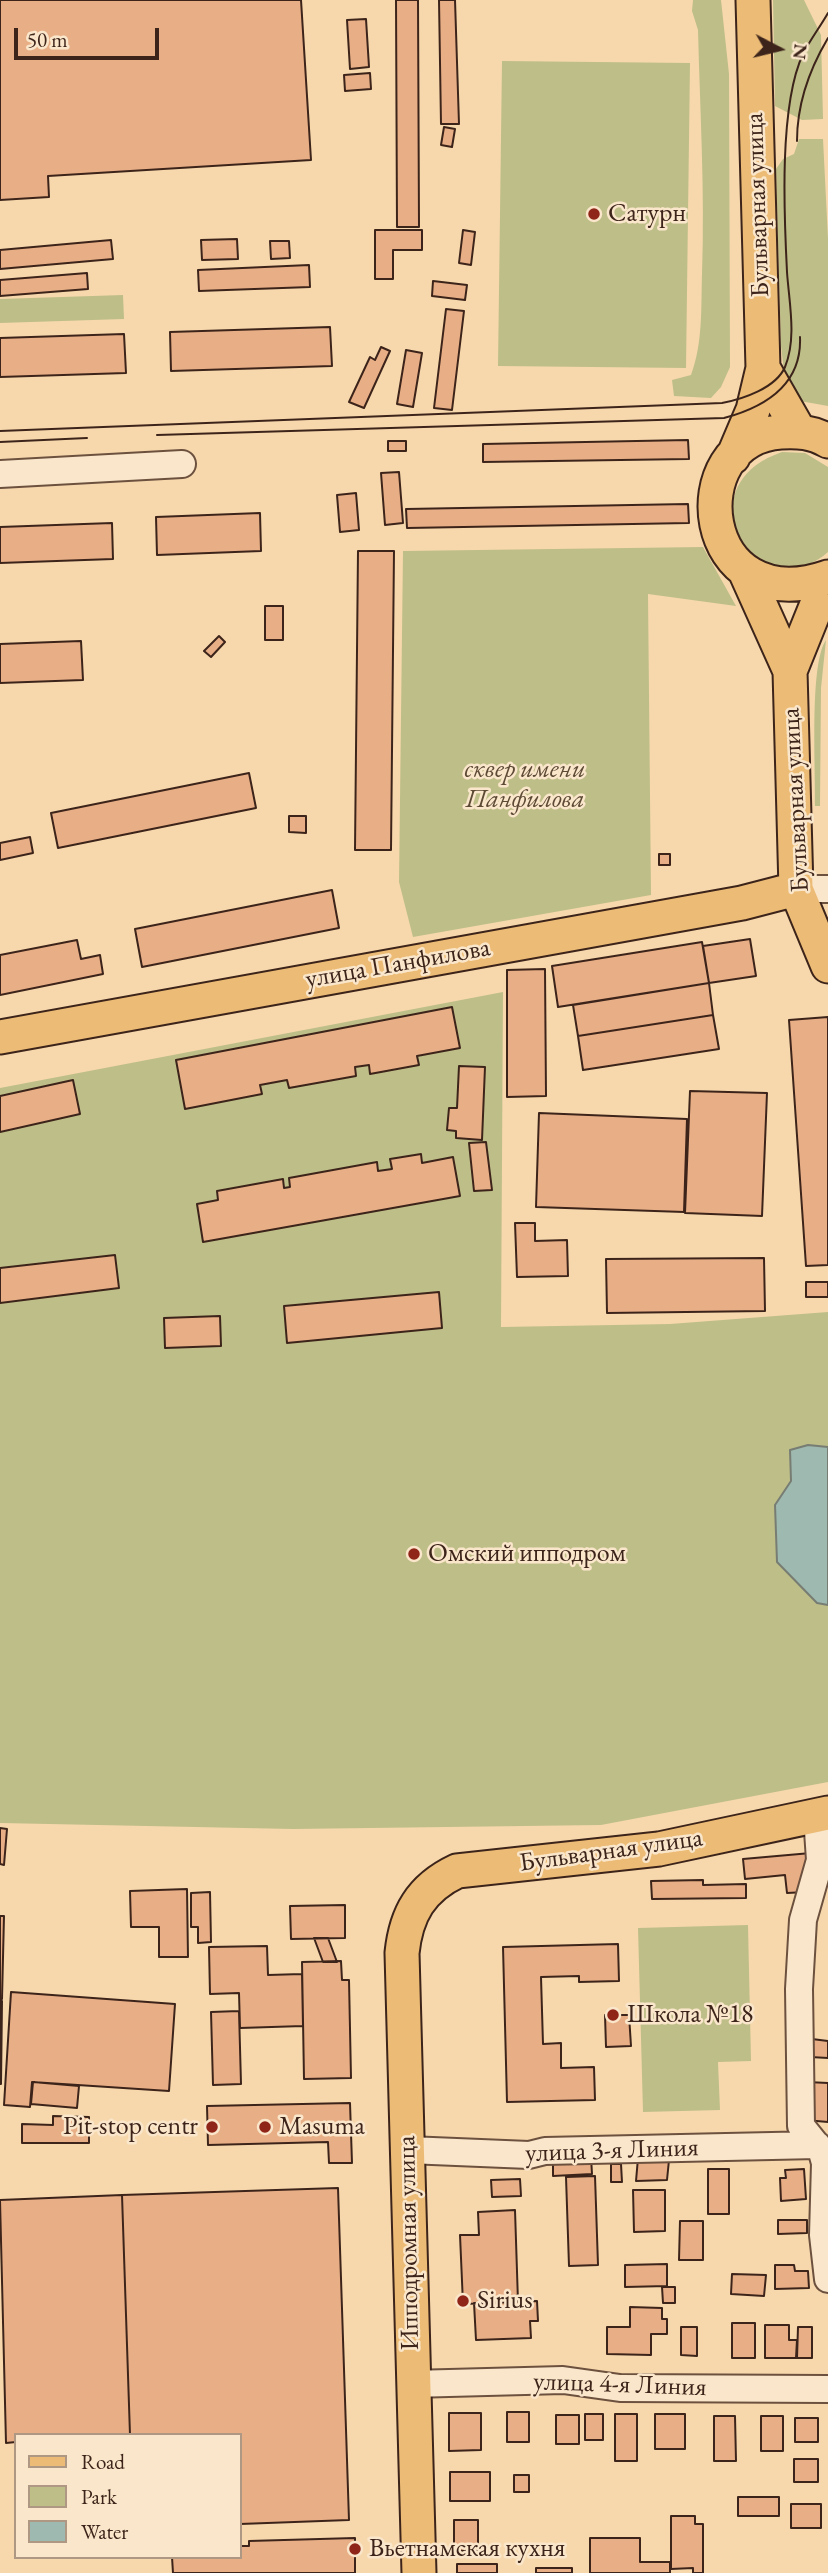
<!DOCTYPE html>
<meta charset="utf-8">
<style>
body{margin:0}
#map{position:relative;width:828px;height:2573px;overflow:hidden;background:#f7d8ad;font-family:"EB Garamond",serif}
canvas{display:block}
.legend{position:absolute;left:14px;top:2433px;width:228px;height:126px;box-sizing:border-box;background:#fae6ca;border:2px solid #ae9884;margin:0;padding:9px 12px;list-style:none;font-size:21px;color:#3d241a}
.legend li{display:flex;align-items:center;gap:14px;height:35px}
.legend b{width:35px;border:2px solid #ae9884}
.north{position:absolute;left:744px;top:14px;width:70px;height:70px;-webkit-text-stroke:5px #fae6ca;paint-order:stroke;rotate:97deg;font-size:19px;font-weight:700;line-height:28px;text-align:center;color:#3d241a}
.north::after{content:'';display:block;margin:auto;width:24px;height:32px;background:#3d241a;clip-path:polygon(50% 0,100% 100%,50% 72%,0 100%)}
.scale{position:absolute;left:14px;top:28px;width:145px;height:32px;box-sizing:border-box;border:4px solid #3d241a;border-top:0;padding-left:9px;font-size:21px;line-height:24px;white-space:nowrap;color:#3d241a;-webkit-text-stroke:5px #fae6ca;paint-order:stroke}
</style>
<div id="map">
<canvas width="828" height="2573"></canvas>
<ul class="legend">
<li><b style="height:9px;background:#ecbc76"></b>Road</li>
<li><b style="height:19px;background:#bebe89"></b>Park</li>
<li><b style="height:19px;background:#9eb9af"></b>Water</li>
</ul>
<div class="north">N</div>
<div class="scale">50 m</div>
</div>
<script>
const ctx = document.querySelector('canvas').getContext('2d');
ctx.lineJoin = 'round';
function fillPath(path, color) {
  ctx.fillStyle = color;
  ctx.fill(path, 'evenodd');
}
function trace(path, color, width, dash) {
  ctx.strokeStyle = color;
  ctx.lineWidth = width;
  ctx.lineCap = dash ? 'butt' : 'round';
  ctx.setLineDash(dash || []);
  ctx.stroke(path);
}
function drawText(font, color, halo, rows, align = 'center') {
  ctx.font = font + ' "EB Garamond",serif';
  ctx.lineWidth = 5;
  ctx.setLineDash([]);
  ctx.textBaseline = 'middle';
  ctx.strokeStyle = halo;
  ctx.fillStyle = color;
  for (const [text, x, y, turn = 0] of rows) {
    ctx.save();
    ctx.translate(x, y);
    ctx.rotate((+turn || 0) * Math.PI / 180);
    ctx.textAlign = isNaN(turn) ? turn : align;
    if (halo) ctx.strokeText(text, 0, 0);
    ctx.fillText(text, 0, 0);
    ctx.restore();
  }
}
fillPath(new Path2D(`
 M693,0H721L729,74L730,367L721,387L711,398L674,396L672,380L691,375C703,343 701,308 702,274C705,193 700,111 698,30L692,11Z
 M773,0H804L821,35L823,119L802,120L775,106Z
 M502,61L690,63L686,368L498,366Z
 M799,139H823L828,239V406L800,401L785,380L781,346L776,169L783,159L794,154Z
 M123,295L124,319L0,323V299Z
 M782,452L805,453L828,467V552C761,612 678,488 782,452Z
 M703,547L736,606L648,594L651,895L413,937L399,882L403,551Z
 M826,640L821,688L820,806H815C816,772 809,664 826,640Z
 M503,992L501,1327L670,1324L828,1312V1782L601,1825L293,1829L0,1823V1088Z
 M748,1925L751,2061L718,2062L720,2110L643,2112L638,1928Z`), '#bebe89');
const water = new Path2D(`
 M808,1445L828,1447V1605L817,1603L777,1562L775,1505L791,1481L790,1450Z`);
fillPath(water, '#9eb9af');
trace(water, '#777d73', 2);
const building = new Path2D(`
 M0,0H301L311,160L48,176L49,197L0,200Z
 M396,0H418L419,227H397Z
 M439,0H455L459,124H441Z
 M366,19L369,67L350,69L347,20Z
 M370,73L371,89L345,91L344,75Z
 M444,127L455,129L452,147L441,145Z
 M375,230H422V250H393V279H375Z
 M463,230L475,232L471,265L459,263Z
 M237,239L238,259L202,260L201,240Z
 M111,240L113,259L0,269V250Z
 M270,241H289L290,258L271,259Z
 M309,265L310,287L199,291L198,270Z
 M87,273L88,289L0,296V280Z
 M433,281L467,285L465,300L432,296Z
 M446,309L464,311L452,410L434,408Z
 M330,327L332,366L171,371L170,332Z
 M124,334L126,373L0,377V338Z
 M381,347L390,351L364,408L349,402L370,357L375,360Z
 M406,350L422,353L413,407L397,404Z
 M688,440L689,459L483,462V444Z
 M388,441H406V451H388Z
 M399,472L403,523L385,525L381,473Z
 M356,493L359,530L340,532L337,495Z
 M688,504L689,523L407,528L406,509Z
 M260,513L261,551L157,555L156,517Z
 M112,523L113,559L0,563V527Z
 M358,551H394L391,850H355Z
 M265,606H283V640H265Z
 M219,636L225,642L211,657L204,651Z
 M81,641L83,680L0,683V644Z
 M249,773L256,808L58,848L51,813Z
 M289,816H306V833L289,832Z
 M30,837L33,853L0,860V843Z
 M659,854H670V865H659Z
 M332,890L339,928L142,967L135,929Z
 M750,939L756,976L709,983L703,946Z
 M77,940L81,959L100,955L103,974L0,995V955Z
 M702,942L709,983L558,1007L552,966Z
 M545,969L546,1096L507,1097V970Z
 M709,983L713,1015L578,1036L573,1005Z
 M452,1007L460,1048L417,1056L419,1065L370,1074L369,1065L355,1067L356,1076L289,1088L287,1080L260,1085L262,1094L185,1109L176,1060Z
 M713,1015L719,1049L583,1070L578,1036Z
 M828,1017V1265L806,1266L789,1020Z
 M459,1066L485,1067L482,1140L456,1138V1131L447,1130L449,1108H457Z
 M73,1080L80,1114L0,1132V1096Z
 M690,1091L767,1093L762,1216L685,1213Z
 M539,1113L687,1119L684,1212L536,1207Z
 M486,1142L492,1190L474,1191L469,1143Z
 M421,1154L422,1163L453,1157L460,1196L203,1242L197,1204L218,1200L217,1191L283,1179L284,1188L290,1187L289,1178L377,1162L378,1171L392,1169L390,1159Z
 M515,1223H535V1241L567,1240L568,1276L517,1277Z
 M115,1255L119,1288L0,1303V1268Z
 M764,1258L765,1311L607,1313L606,1259Z
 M806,1282H828V1297H806Z
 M439,1292L442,1328L287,1343L284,1306Z
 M220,1316L221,1346L165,1348L164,1318Z
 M0,1828L7,1829L4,1865L0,1864Z
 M811,1853L806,1892L787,1893L785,1875L745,1879L743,1859Z
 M703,1880V1885L746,1884V1898L652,1899L651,1881Z
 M187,1889L188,1957H159V1927H131L130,1891Z
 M210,1892L211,1942L198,1943V1927H191V1893Z
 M345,1905V1938L291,1939L290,1906Z
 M0,1916H4L2,1999H0Z
 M314,1938H328L337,1962H323Z
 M618,1944L619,1981L579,1982V1976L541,1977L543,2044L561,2043V2068L594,2067L595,2100L507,2102L503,1947Z
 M267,1946L268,1975L302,1974L303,2026L240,2028L239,1993L210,1994L209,1947Z
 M341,1961L342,1980H349L351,2078L304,2079L302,1962Z
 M11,1992L175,2004L169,2091L32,2082L30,2107L4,2105Z
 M0,2001H2L1,2084H0Z
 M239,2011L241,2084L213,2085L211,2012Z
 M605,2015H629L631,2046L606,2047Z
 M812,2039L828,2041V2058L810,2057Z
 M33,2082L79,2086L77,2108L31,2104Z
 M807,2082L828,2083V2122L805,2120Z
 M350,2103L352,2163H329L328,2142L208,2145L207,2106Z
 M53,2116L89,2117V2143H22V2124L53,2125Z
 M591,2157L592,2174L553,2176V2158Z
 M638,2158L669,2160L667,2180L636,2181Z
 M611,2164H621L622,2182H611Z
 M708,2169H729V2214H708Z
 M804,2169L806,2199L781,2201L780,2178H786L785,2170Z
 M595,2176L598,2265L569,2266L566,2177Z
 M520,2179L521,2196L492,2197L491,2180Z
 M338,2188L349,2520L240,2524V2435H130L122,2195Z
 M633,2190H665V2231L634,2232Z
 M122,2195L130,2435H16V2442L6,2443L0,2200Z
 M515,2210L518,2302L463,2304L460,2235H479L478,2212Z
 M778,2220H807V2233L778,2234Z
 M680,2221H703V2260H679Z
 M667,2264V2286L625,2287V2265Z
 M775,2265H794L795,2271H808L809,2288L775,2289Z
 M732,2274L766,2275L764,2296L731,2294Z
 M662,2287H675V2303H663Z
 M537,2301L538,2321H530L531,2338L476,2340L474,2303Z
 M630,2307L662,2308V2319H667V2334H651V2355L607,2354V2327H630Z
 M732,2323H755V2358H732Z
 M765,2325H789V2340H797L796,2358H765Z
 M681,2327H697V2356L681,2355Z
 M798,2327H812V2358H797Z
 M507,2412H529V2442H507Z
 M449,2413H481V2450L449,2451Z
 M585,2414H603V2440H585Z
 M615,2414H637V2461H615Z
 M655,2414H685V2449H655Z
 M556,2415H579V2444H556Z
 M714,2416H735L736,2461H714Z
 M761,2416H783V2451H761Z
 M795,2418H818V2442H795Z
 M794,2459H818V2482H794Z
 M450,2472H490V2501H450Z
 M514,2475H529V2492H514Z
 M738,2497H779V2516H738Z
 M791,2504H821V2528H791Z
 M671,2516H695V2524H703V2573H693V2568L671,2569Z
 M454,2520H478V2550L454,2551Z
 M355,2538V2573H173L172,2557H240V2546H249V2541Z
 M590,2538H640V2562H670V2573H590Z
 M457,2564H497V2573H457Z
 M536,2568H572V2573H536Z`);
fillPath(building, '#e8af87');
trace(building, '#3d241a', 2);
const minor = new Path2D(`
 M0,474L182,464
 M796,889H828
 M817,1816L820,1860L803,1920L799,1989L801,2126L822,2152L825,2163L823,2235L828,2279
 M408,2150L529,2155L545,2151L817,2145
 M411,2384L563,2380L620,2388L828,2389`);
const major = new Path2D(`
 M763,368L799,431
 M828,441C813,432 798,431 781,432C678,439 697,622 828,577
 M733,457L753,410L763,368L753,0
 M745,571L790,671L796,889L828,966
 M790,671L828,577
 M0,1037L742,903L796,889
 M419,2573L402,1953C406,1914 421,1888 457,1871L659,1849L828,1813`);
trace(minor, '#6c513f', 30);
trace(major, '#3d241a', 37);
trace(minor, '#fae6ca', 26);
trace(major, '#ecbc76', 33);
trace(new Path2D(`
 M797,141C797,104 809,70 828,38
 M0,431L722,403C743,399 776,388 785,367C797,338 789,302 787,272C784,214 779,105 803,54C810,40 820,27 828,13
 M157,435L724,418C765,407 802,385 800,337
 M0,442L87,438`), '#3d241a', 2);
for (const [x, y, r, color] of [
 [594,214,7,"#8f2418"],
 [414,1554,7,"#8f2418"],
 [613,2015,7,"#8f2418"],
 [212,2127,7,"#8f2418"],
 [265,2127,7,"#8f2418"],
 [463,2301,7,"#8f2418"],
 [355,2549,7,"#8f2418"]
]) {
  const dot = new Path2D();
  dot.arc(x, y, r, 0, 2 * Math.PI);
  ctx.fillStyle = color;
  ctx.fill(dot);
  trace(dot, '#fae6ca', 2.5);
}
drawText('26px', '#3d241a', '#fae6ca', [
 ["Бульварная улица",758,205,-92],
 ["Бульварная улица",796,800,-93],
 ["улица Панфилова",398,964,-10],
 ["Бульварная улица",611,1851,-8],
 ["улица 3-я Линия",612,2151,-2],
 ["Ипподромная улица",409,2243,-91],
 ["улица 4-я Линия",620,2385,2]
]);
drawText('26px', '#3d241a', '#fae6ca', [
 ["Сатурн",608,214],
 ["Омский ипподром",428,1554],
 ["Школа №18",627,2015],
 ["Pit-stop centr",198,2127,"right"],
 ["Masuma",279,2127],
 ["Sirius",477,2301],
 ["Вьетнамская кухня",369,2549]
], 'left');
drawText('italic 26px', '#5d4a36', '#fae6ca', [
 ["сквер имени",525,770],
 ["Панфилова",525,800]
]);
</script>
